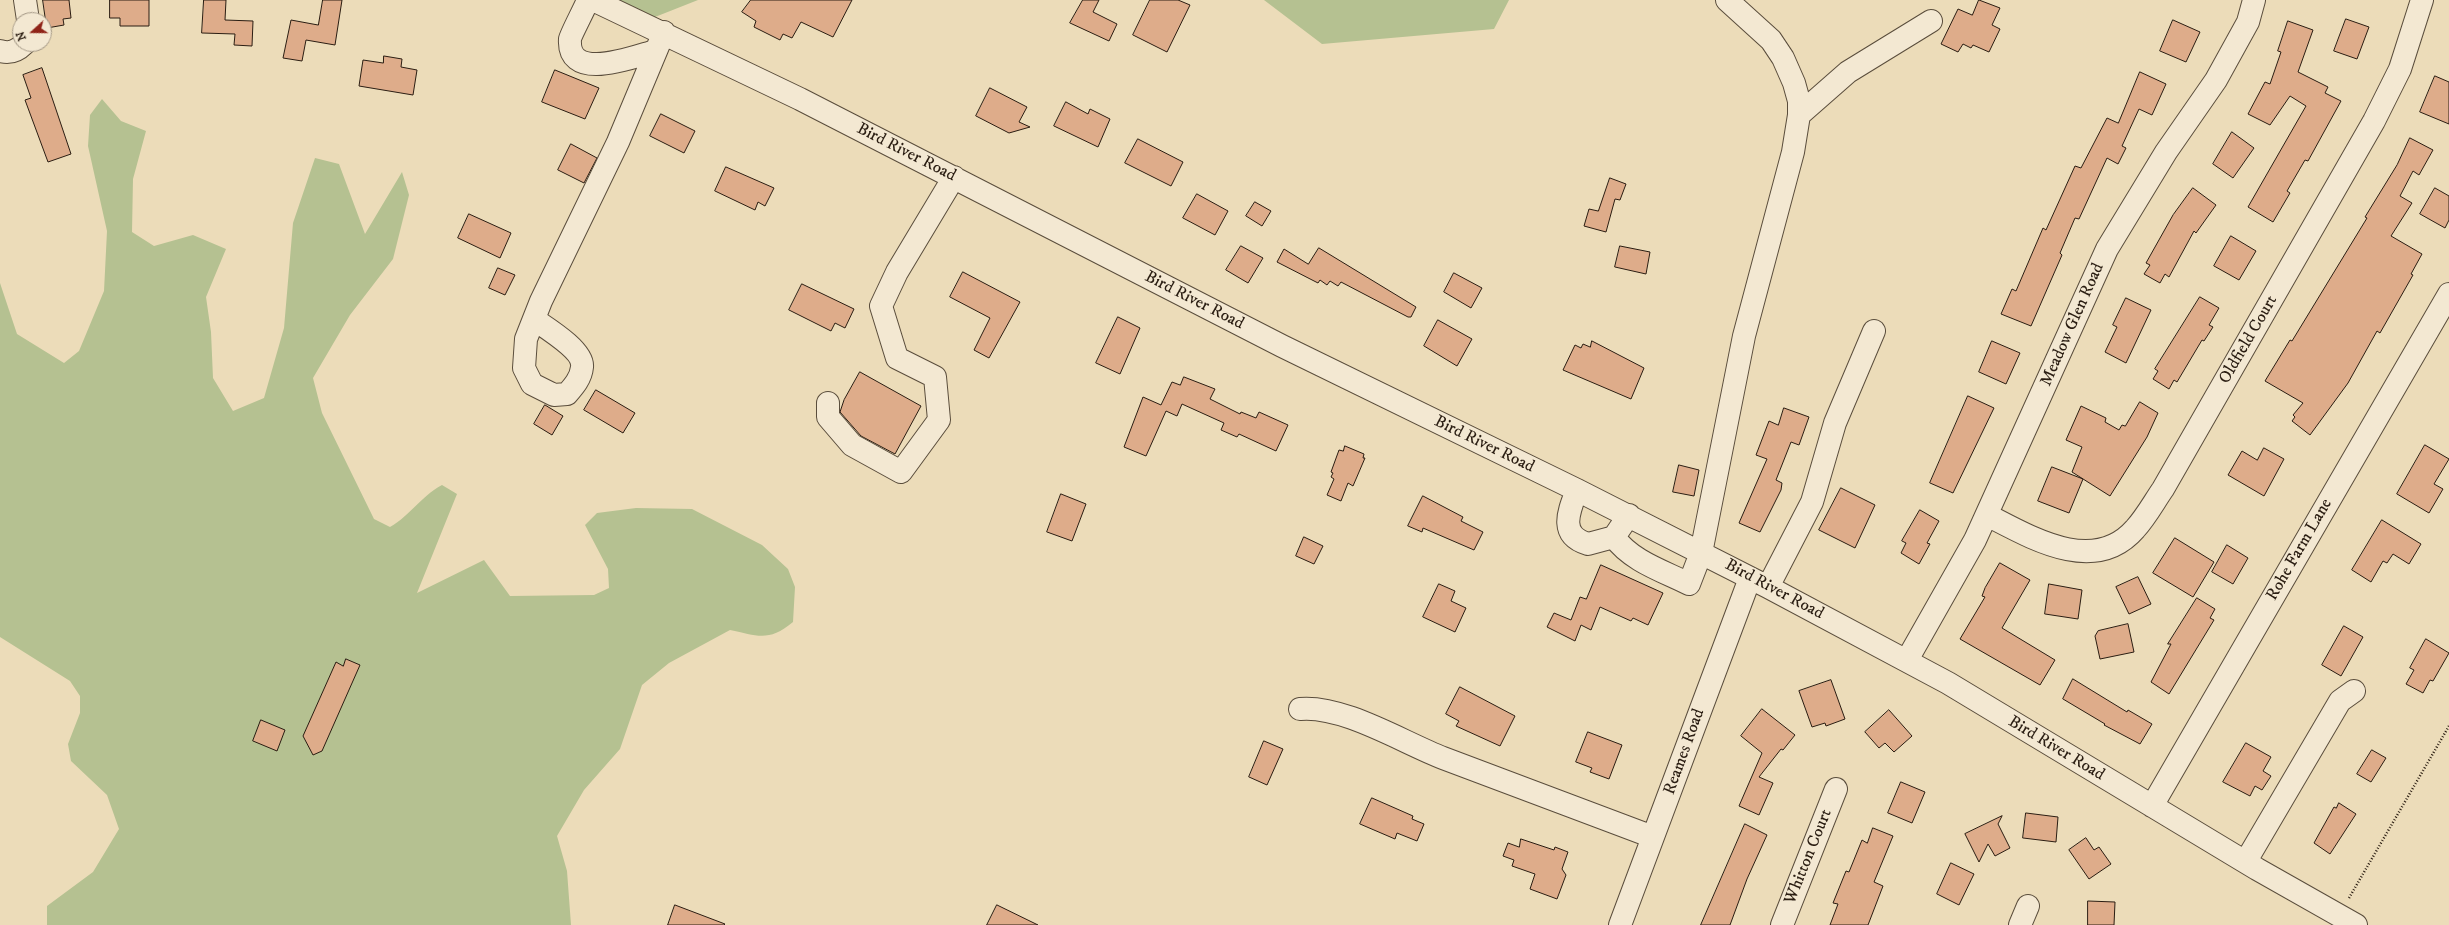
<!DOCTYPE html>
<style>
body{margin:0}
#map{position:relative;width:2449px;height:925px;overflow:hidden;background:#ecdcb9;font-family:"IM FELL DW Pica",serif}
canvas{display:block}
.north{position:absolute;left:12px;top:12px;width:40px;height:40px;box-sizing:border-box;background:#f3e8d2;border:1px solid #a39785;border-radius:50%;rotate:249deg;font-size:11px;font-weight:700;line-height:16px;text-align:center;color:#2a1d12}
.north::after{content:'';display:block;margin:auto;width:14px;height:18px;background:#8f2418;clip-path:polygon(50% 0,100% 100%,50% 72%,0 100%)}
</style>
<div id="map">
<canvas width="2449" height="925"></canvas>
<div class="north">N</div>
</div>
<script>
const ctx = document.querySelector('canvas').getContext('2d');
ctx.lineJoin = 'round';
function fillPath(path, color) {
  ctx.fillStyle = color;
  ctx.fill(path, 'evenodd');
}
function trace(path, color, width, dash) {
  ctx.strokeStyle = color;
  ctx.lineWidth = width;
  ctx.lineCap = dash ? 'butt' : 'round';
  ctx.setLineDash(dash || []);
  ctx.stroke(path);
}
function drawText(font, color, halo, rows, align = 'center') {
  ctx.font = font + ' "IM FELL DW Pica",serif';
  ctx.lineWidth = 3;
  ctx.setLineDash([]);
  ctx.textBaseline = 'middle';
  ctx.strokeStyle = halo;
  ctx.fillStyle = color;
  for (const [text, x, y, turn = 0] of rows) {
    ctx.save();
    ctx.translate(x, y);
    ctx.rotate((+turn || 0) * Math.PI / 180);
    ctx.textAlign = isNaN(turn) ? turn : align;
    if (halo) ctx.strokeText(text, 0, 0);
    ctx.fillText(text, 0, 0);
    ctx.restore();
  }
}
fillPath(new Path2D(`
 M615,0H698L655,17Z
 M1264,0H1509L1494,29L1322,44Z
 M102,99L121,121L146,131L133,179L132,232L154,246L193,235L226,249L206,297L211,332L213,378L233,411L264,398L284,328L293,223L315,158L339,164L365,234L402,172L409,195L393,259L350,315L313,378L322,413L374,519L390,527C411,515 420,497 442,485L457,494L417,593L484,560L510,596L594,595L609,588L608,569L585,525L597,513L636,508L692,509L762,545L788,569L795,587L793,622C769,642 758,636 730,630L669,663L642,685L620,749L584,790L557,836L567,871L571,925H47V906L93,872L119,829L107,795L71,761L68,744L80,713V696L70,681L0,637V283L17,334L64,363L79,351L104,291L107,231L88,146L90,115Z`), '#b5c191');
const building = new Path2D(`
 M43,0H69L71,18L63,19L64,25L47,28Z
 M110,0H149V26H120V18H110Z
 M204,0H226L225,20L253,21L252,46L234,45L235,34L202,33Z
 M323,0H342L335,45L306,40L302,61L283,58L291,20L318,25Z
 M751,0H852L833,37L801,22L792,38L783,34L780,40L754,27L756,21L742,12Z
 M1083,0H1099L1093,12L1117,24L1109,41L1070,23Z
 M1150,0H1178L1190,5L1167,52L1133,35Z
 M1979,0L2000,8L1992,25L2000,29L1989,52L1973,45L1971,48L1963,44L1958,52L1941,44L1958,9L1972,15Z
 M2346,19L2369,27L2357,59L2334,51Z
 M2173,20L2200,32L2186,62L2160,51Z
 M2288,21L2313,30L2298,72L2328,87L2325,93L2341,101L2308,161L2305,160L2287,191L2290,193L2273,222L2248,207L2306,106L2290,96L2270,125L2248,114L2265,82L2270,84L2281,52L2278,51Z
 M384,56L402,59L401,67L417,70L413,95L359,86L363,60L383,63Z
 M42,68L71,154L48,162L25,100L31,98L23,75Z
 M555,70L599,88L585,119L542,102Z
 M2140,72L2166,84L2152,115L2139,109L2122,146L2126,148L2118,164L2107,158L2079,219L2075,218L2060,253L2062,255L2031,326L2001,314L2012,289L2016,291L2043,228L2046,230L2075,166L2081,168L2107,118L2118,123Z
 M2435,76L2449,82V124L2420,112Z
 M990,88L1027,107L1019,122L1030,127L1009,133L976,116Z
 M1066,102L1088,114L1090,109L1110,119L1098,147L1054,126Z
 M661,114L695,131L684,153L650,136Z
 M2232,132L2254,148L2233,178L2213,164Z
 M2410,138L2433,150L2419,175L2413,171L2400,196L2412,203L2391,236L2422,254L2411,274L2413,275L2380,333L2377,331L2348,383L2310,435L2292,421L2295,417L2293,415L2303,403L2265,381L2290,340L2292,341L2367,218L2365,217L2397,165Z
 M1138,139L1183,162L1171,186L1125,163Z
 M571,144L597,158L584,183L558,170Z
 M726,167L774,188L765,206L758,202L755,210L715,191Z
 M1610,178L1626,184L1620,200L1615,199L1606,232L1584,226L1589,209L1598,211Z
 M2193,188L2216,205L2196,233L2194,231L2169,277L2165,274L2160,283L2144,274L2150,265L2146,263L2173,215Z
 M2435,188L2449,196V220L2445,228L2420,214Z
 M1197,194L1228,211L1215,235L1183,218Z
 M1255,202L1271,211L1262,226L1246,216Z
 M469,214L511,233L500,258L458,238Z
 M2231,236L2256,251L2239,280L2214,266Z
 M1241,246L1263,258L1248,283L1226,270Z
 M1620,246L1650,252L1646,274L1615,267Z
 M1319,248L1416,307L1411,317H1408L1341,282L1338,286L1330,281L1327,285L1320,280L1318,283L1277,262L1284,249L1308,264Z
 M498,268L515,275L505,295L489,288Z
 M963,272L1020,302L989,358L974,350L990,318L950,297Z
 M1454,273L1482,288L1471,308L1444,292Z
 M802,284L854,309L845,328L835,323L831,331L789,310Z
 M2200,297L2219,308L2209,325L2213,327L2204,341L2202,340L2177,382L2174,380L2169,389L2153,379L2158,371L2155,369Z
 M2126,298L2151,310L2126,363L2105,352L2117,327L2113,325Z
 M1118,317L1140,328L1120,374L1096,363Z
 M1438,320L1472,339L1457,366L1424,346Z
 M1592,341L1644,368L1631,399L1563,370L1575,345L1581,348L1583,344L1590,347Z
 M1992,341L2020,353L2006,384L1979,372Z
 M860,372L921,406L895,454L861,436L840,412L844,400Z
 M1184,377L1215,389L1210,399L1240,414L1241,412L1256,418L1259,412L1288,425L1276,451L1239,434L1237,437L1221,430L1224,423L1182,404L1177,416L1166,411L1146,456L1124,447L1143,397L1161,405L1172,382L1180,385Z
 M596,390L635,413L623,433L584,410Z
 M1968,396L1994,408L1953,493L1930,483Z
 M2140,402L2158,413L2147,437L2110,496L2072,472L2082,447L2066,440L2081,406L2106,418L2105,422L2119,430L2122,425L2125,426Z
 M545,405L563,416L552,435L534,424Z
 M1784,408L1809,417L1799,445L1791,442L1776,480L1782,483L1781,490L1760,532L1739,523L1767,459L1756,455L1769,421L1778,425Z
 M2425,445L2449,459L2434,484L2443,489L2429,513L2397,494Z
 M1345,446L1364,454L1363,458H1365L1353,486L1348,483L1341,501L1327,495L1334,479L1331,477L1333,473L1331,472L1339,450L1343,451Z
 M2264,448L2284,459L2264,496L2228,475L2242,451L2257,460Z
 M1679,465L1699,470L1694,496L1673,492Z
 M2052,467L2083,479L2069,513L2038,501Z
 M1841,488L1875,505L1855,548L1819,530Z
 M1061,494L1086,504L1072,541L1047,532Z
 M1423,496L1463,517L1461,521L1483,532L1474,550L1423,528L1422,532L1408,526Z
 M1920,510L1939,521L1927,543L1930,544L1919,564L1901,553L1906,543L1902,541Z
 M2382,520L2421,544L2409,564L2393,554L2387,563L2383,561L2371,582L2352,570Z
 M1304,537L1323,546L1314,564L1296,556Z
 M2175,538L2214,562L2193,597L2153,573Z
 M2227,545L2248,558L2233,584L2212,572Z
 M2000,563L2030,580L2002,628L2055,660L2040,685L1960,639L1985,597L1982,596L1985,588Z
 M1601,565L1663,593L1648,625L1633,618L1631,621L1600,607L1591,630L1581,625L1575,641L1547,627L1554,613L1571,620L1580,597L1586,599Z
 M2138,577L2151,604L2129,614L2116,587Z
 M1439,584L1455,591L1451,601L1466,608L1455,632L1423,617Z
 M2049,584L2082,590L2078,619L2045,614Z
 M2197,598L2215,609L2210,618L2214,620L2169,694L2151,682L2171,644H2168Z
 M2128,624L2134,652L2100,659L2095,636L2098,631Z
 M2344,626L2363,637L2341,676L2322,665Z
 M2426,639L2449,653L2433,681L2430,680L2423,693L2406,684L2414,670L2410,668Z
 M346,659L360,665L322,751L313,755L303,736L336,662L343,666Z
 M2073,679L2127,712L2128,710L2152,724L2140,744L2104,725L2105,724L2063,699Z
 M1831,680L1845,719L1826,726L1825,723L1812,727L1799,691Z
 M1460,687L1515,716L1500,746L1456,726L1459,721L1446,714Z
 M1762,709L1795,735L1783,750L1781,749L1759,777L1773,783L1759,815L1739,806L1762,753L1741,736Z
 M1889,710L1912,736L1894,752L1885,743L1879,748L1865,732Z
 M261,720L285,730L277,751L253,741Z
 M1588,732L1622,745L1609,779L1590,772L1592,768L1576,762Z
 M1264,741L1283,749L1267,785L1249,777Z
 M2246,743L2271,757L2263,771L2271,776L2262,790L2255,786L2250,796L2223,782Z
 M2372,750L2386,758L2371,782L2357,774Z
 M1901,782L1925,792L1912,823L1888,813Z
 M1372,798L1413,816L1412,819L1424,824L1417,841L1397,833L1395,839L1360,824Z
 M2339,803L2356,814L2330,854L2314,843L2334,807L2336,808Z
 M2026,813L2058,817L2056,842L2023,838Z
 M2002,816L1998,824L2010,848L1995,856L1988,844L1979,862L1965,834Z
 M1745,824L1767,835L1747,879L1730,925H1701Z
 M1873,828L1893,836L1874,882L1883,886L1868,925H1830L1838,904L1833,903L1846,871L1849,872L1862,840L1867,843Z
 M2086,838L2094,850L2099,847L2111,864L2089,879L2069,850Z
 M1521,839L1554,850L1555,847L1568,852L1562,869L1566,875L1557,899L1530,889L1535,874L1512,866L1514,860L1503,856L1508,843L1519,847Z
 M1951,863L1974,874L1959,905L1937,894Z
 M2088,901L2115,902L2114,925H2088Z
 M675,905L725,924L724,925H668Z
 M997,905L1038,925H987Z`);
fillPath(building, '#deac8a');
trace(building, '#2a1d12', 1);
const minor = new Path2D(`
 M25,0L28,20
 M588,0C585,8 571,34 570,39C567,83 633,57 655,51
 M593,0L800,99L1282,346L1577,490L1768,587L1948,683L2257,869L2356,925
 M0,51C10,54 17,51 24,44
 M1799,115L1848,72L1931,21
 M535,320C548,329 584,351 582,367C581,378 574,386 567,394L554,395L532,384L524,368L526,339L541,301L618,142L664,32
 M828,403V417L852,445L901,472L939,420L935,377L897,358L881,306L897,272L954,177
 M1577,490C1569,511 1558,535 1588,544L1614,537
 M1629,515L1614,537C1631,561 1663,571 1689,584L1701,553L1744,336L1793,152L1799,115V101L1794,83L1783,58L1771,40L1727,0
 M1987,515C2030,537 2094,576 2135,529C2146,517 2154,502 2163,489L2374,121L2400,69L2422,0
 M1768,587L1812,502L1835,423L1874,331
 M1907,660L1975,540L2107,249L2166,152L2216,80L2248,22L2254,0
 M1300,709C1343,705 1402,742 1443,758C1513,785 1583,810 1653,837
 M2152,806L2449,294
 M2246,861L2340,701L2354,691
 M1620,925L1750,578
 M1782,925L1836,789
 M2020,925L2028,906`);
trace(minor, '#5a4d3c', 24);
trace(new Path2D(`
 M2349,898L2449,726`), '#2a1d12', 2.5, [1, 2]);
trace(minor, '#f3e8d2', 22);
drawText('17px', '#2a1d12', '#f3e8d2', [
 ["Bird River Road",906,153,27],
 ["Bird River Road",1194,301,27],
 ["Meadow Glen Road",2073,325,-66],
 ["Oldfield Court",2249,340,-60],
 ["Bird River Road",1484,445,26],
 ["Rohe Farm Lane",2300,550,-60],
 ["Bird River Road",1774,590,28],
 ["Bird River Road",2056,749,31],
 ["Reames Road",1685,752,-70],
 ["Whitton Court",1809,857,-68]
]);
</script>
